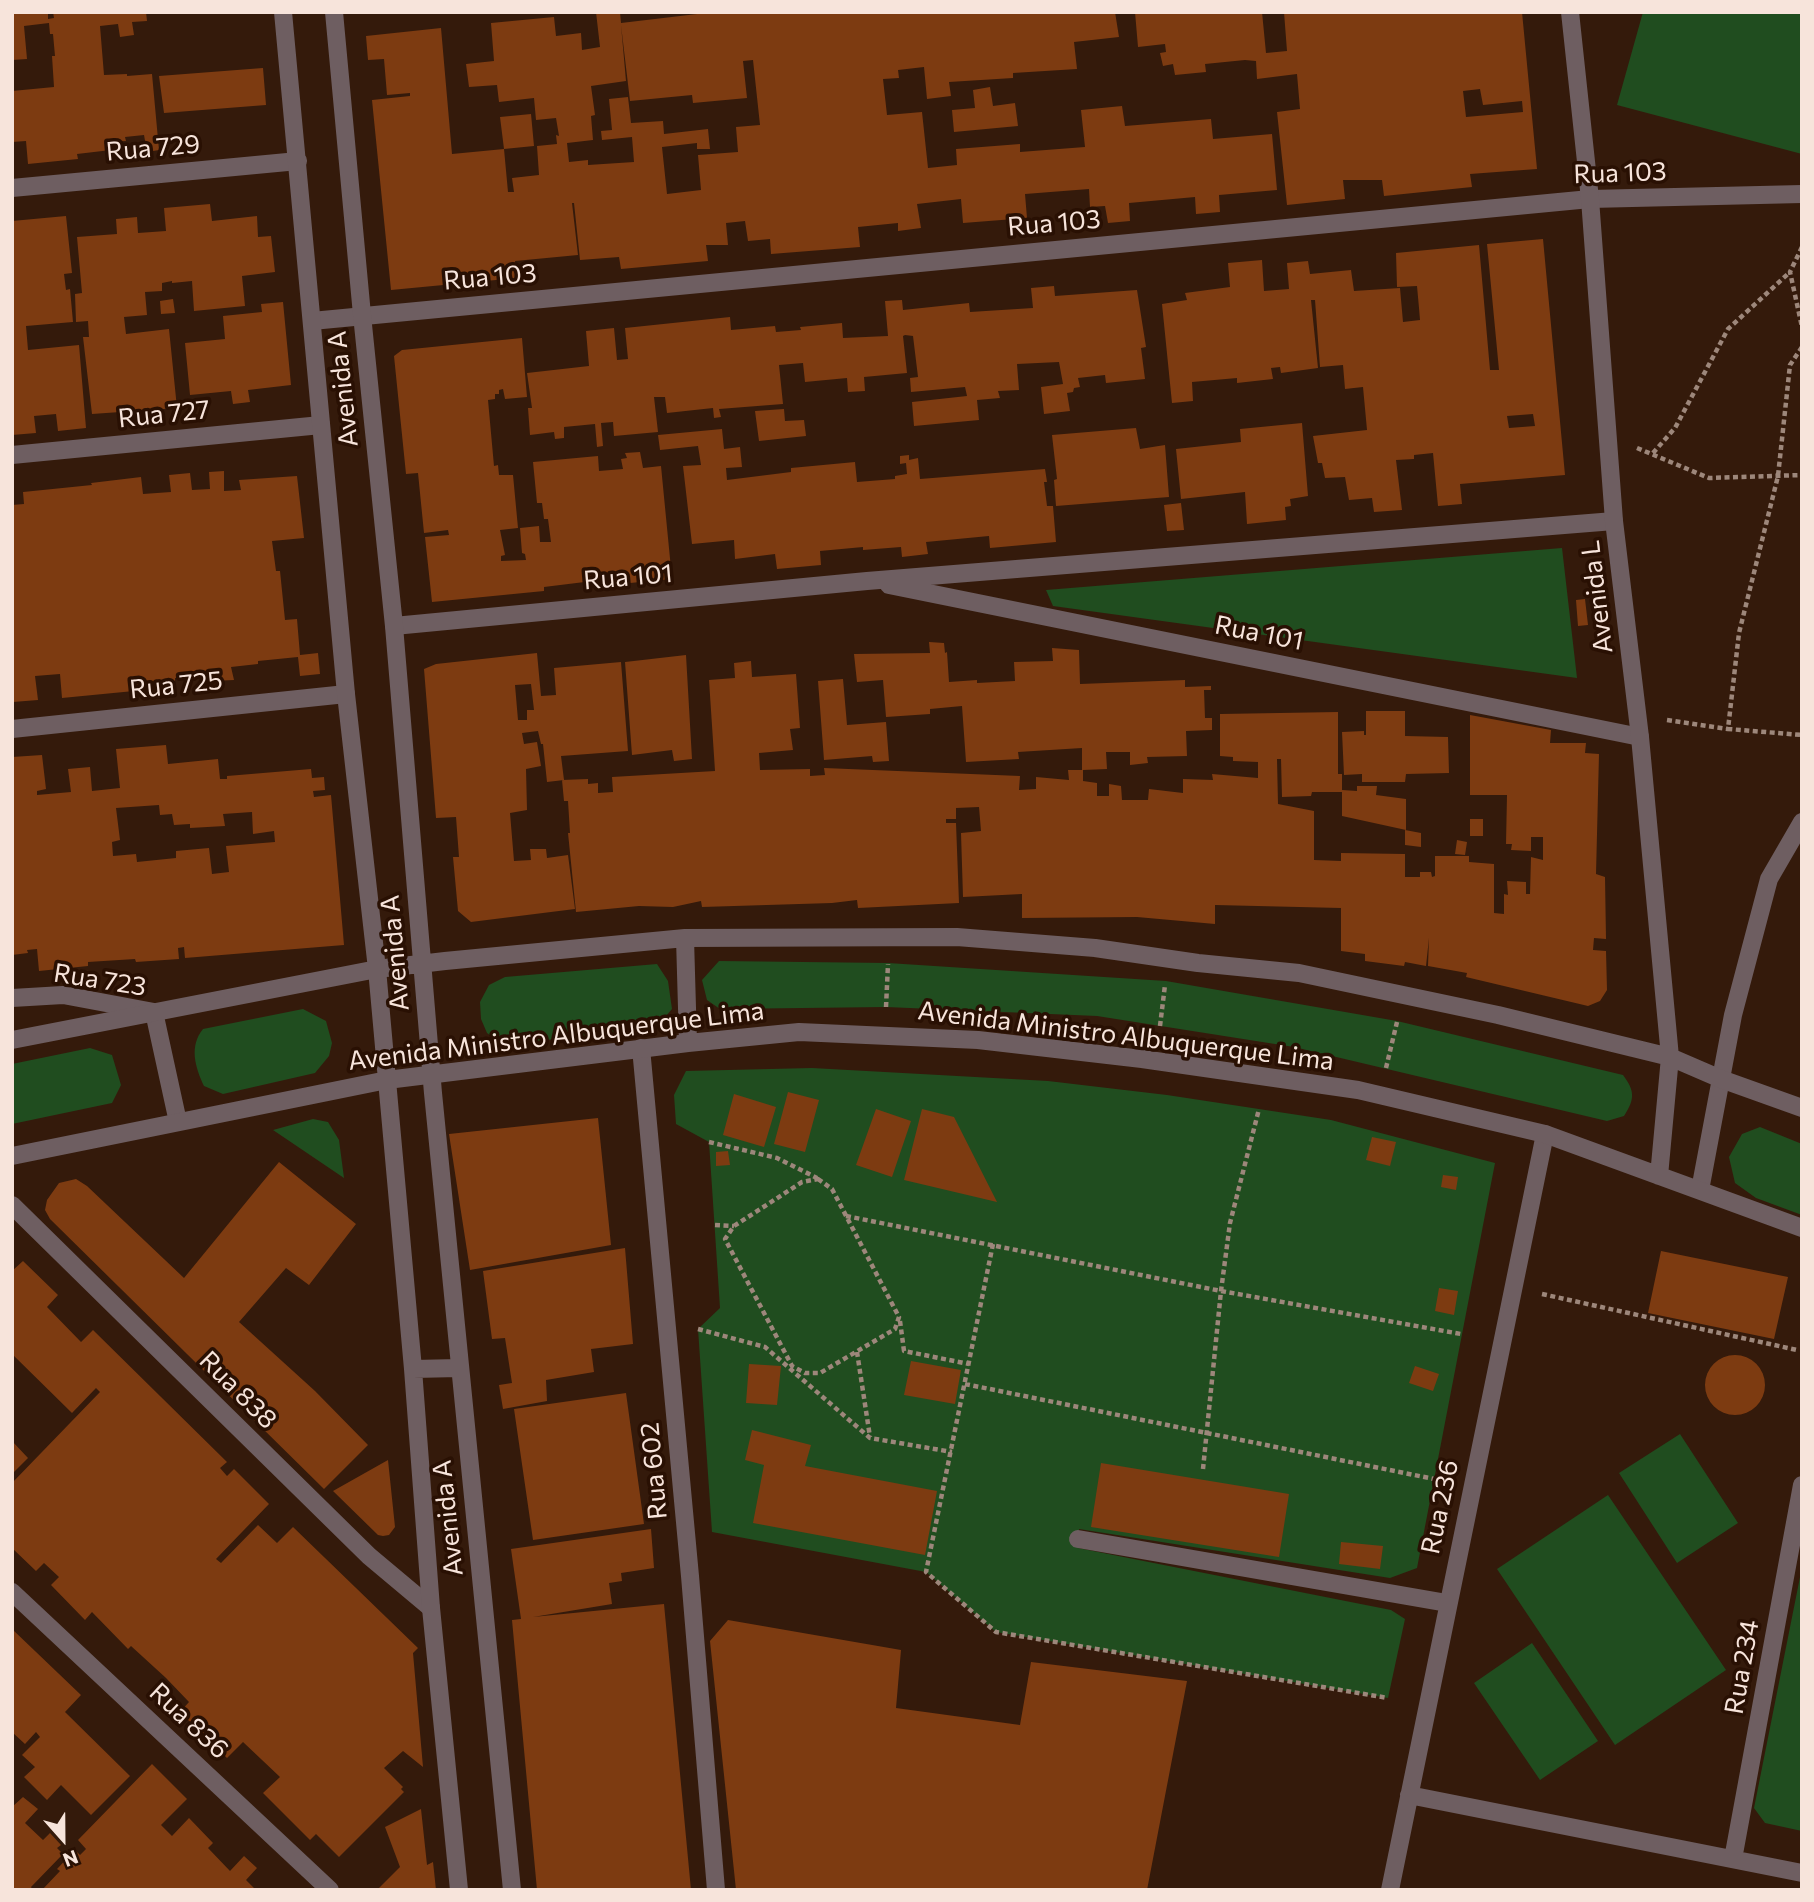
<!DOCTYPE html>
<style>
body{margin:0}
#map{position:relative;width:1814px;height:1902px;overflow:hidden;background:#341a0b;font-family:Commissioner,sans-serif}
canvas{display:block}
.frame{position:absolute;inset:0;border:14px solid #f7e4db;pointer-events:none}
.north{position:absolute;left:28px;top:1804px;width:70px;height:70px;-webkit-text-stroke:5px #291003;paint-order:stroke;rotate:159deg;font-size:19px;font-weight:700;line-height:28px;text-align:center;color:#f7e4db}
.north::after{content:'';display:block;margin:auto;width:24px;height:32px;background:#f7e4db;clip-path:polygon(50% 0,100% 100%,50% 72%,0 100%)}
</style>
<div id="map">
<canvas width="1814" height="1902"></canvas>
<div class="frame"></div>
<div class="north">N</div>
</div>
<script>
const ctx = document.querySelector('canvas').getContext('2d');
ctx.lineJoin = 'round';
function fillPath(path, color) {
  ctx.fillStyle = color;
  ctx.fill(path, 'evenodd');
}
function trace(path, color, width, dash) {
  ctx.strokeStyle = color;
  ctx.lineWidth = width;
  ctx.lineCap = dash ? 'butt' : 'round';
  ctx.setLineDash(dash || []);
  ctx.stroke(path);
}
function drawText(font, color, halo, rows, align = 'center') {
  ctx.font = font + ' Commissioner,sans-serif';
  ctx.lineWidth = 7;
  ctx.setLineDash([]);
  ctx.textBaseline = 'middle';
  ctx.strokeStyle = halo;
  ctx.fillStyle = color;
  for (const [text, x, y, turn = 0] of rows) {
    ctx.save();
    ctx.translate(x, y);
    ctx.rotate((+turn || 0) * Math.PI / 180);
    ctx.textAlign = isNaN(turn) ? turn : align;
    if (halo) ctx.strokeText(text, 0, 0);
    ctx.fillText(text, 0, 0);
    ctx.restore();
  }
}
fillPath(new Path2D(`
 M1643,12H1802V154L1617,105Z
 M1562,548L1577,678L1053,606L1046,590Z
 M719,961L888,963L1166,981L1397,1021L1623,1075C1635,1091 1635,1099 1624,1116L1607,1121L1294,1047L1097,1016L886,1007L720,1009L707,1000L702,980Z
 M657,964L668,981L672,1009L659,1024L644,1031L502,1044L487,1033L481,1019L480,1002L489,985L505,977Z
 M303,1009L326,1021L332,1043L329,1056L315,1073L223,1094L204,1086C195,1067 189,1046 203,1029Z
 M90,1048L112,1055L121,1085L112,1103L12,1124V1064Z
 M812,1068L1048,1081L1167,1095L1331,1120L1495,1163L1417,1568L1390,1578L1079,1529L1078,1548L1391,1610L1405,1619L1388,1698L996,1632L926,1572L712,1532L698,1329L720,1308L709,1142L676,1124L674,1095L686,1071Z
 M313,1119L328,1122L339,1140L344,1178L273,1130Z
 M1760,1127L1802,1144V1215L1756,1198L1735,1183L1729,1157L1742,1134Z
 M1680,1434L1738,1523L1677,1563L1619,1473Z
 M1608,1495L1726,1670L1615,1745L1497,1569Z
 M1802,1567V1831L1765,1823L1754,1808Z
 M1532,1643L1598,1741L1540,1780L1474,1683Z`), '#204d1f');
fillPath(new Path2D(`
 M12,12H48V19L54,18L53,12H146L147,21L132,22L134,35L120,37L118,24L100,26L104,75L127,74V76L152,74L159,150L147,152L144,135L125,137L126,141L110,142L111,150L77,154L78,159L28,164L26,141L12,142V91L54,87L52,56H55L53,34H50L49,23L24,26L27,59L12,60Z
 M596,12H620L621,23L714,12H1115L1119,37L1074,42L1077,69L1013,73V78L949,82L951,96L927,99L924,67L898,70L899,78L883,79L887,115L922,112L928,168L957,165L956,149L1020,144V152L1085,147L1081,110L1122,106L1125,126L1211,119L1213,139L1272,134L1277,190L1219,195L1220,212L1196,214L1195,197L1129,203L1130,221L1108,223L1105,206L1090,207L1089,189L1025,194L1027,218L963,223L961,199L917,204L921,228L898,231V223L858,227L860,247L771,254L770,239L748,241L745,221L726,223L728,245H706L708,261L621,269L619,257L580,260L574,203H572L578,255L515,261L517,278L391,290L372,100L410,96V93L387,95L384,59L368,60L366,36L441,28L452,154L504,149L508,192H514L512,178L539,175L537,146L557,144L556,135L559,136L556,118L536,120L534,98L499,102L497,85L469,87L466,64L494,61L491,23L554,17L556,36L581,33L582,50L600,47ZM621,25L630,101L692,95L693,103L747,98L743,61L753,60L760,125L736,127L738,152L698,155L701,190L667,194L662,147L697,143V149H710L708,129L664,134L663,121L631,123L628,97L609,99L612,130L601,131L602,140L632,137L634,162L588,165V160L569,162L567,143L593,140L591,116L595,115L591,86L626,81Z
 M1135,12H1262L1266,53L1287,51L1284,12H1522L1537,169L1470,174L1472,187L1384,196L1382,180H1343L1345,199L1287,205L1277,112L1300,109L1297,74L1257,79L1256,61L1245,60L1205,64L1206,72L1175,75L1173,64L1163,66L1160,53L1166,52L1165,44L1138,47ZM1480,89L1483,105L1522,101L1523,112L1466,117L1463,91Z
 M263,68L266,105L164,113L159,76Z
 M990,87L993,106L1015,103L1018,126L954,132L952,110L975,108L973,90Z
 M531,114L534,146L504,149L500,117Z
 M210,204L212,221L257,216L258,237L271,236L275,272L242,276L245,306L194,311L192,281L172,283V281L162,283V291L145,292L147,315L124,317L126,334L169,329L177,408L92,414L83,337H89L88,321L76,322L75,294L82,293L77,237L117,234L116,219L137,217L138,233L166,231L164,208Z
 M66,216L72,273L64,274L66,290L70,289L73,322L26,326L28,350L79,345L86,428L58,431L56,414L34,416L36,433L12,435V221Z
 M1543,239L1565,475L1460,484L1462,504L1438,506L1433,453L1414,455V459L1396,460L1402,510L1374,512L1372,498L1349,500L1345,477L1325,478L1322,463H1318L1313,436L1367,430L1363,387L1345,389L1343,365L1320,367L1315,300H1311L1318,368L1281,373L1280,367L1271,368L1273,379L1237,383V378L1192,382L1193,401L1172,403L1162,304L1187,300L1185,293L1230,287L1228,263L1262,260L1264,291L1289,289L1287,263L1308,261L1310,274L1351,270L1354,291L1400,288L1403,322L1420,320L1419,308L1417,286L1397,287L1396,253L1479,245L1490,370H1499L1487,244ZM1533,414L1535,426L1509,428L1507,416Z
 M1054,286L1055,296L1137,290L1146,347L1141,348L1145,379L1106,383L1105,375L1078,378L1080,387L1074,388L1073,392L1067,393L1070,411L1044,414L1041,387L1063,384L1059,362L1017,364L1019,390L998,391L1000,398L977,400L979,420L914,426L912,402L967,396L965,387L911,392L910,378L918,377L913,336L905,335L903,336L907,373L864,377L865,391L848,392L847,378L805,382L803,363L779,365L783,404L719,409L721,417L714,418L713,408L667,413L665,397H654L658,432L614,436L613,422L601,423L603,446L597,447L595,424L564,427V438L555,439L554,432L530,435L528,408H532L527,373L589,366L586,331L614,328L617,360L628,359L625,328L730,317L731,330L775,326L776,332L801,330L800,327L842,323L843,338L888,336L885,301L902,300L903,310L969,303L970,312L1033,308L1031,288Z
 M173,299L175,313L161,314L160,301Z
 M283,302L291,385L248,390L250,402L233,404L231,391L190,395L185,343L225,339L223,316L262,312L261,304Z
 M522,338L527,397L505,399L503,389L499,390V394H495V399L488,400L494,466L498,465L499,475H513L518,528L500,530L505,555L501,556V561L526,560L525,554L522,553L520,528L539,526L540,542H551L548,519H544L542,503H537L533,462L598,456L599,471L623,469L621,459L627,458L625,453L640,452L643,468L661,466L672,579L609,585V579L544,587V591L432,602L425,537L449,535L448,530L424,533L418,473L406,474L394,356L402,350Z
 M784,409L785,421L804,420L806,436L759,441L755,411Z
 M1302,423L1308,496L1290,499L1291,506L1285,507L1286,520L1247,524L1245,492L1181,499L1176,449L1241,442L1240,429Z
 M1136,428L1140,449L1165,445L1169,497L1056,506L1054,480L1057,479L1052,435Z
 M722,429L724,449L740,447L742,467L726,468L727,480L791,472V468L855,462L857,482L895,479V476L907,474L906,463L900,464V456L909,455V460L918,458L920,479L1045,469L1047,482H1044L1047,506H1053L1056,542L990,548L989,536L926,542L928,554L902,557L901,547L863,550V547L820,551L821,565L777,569L775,554L735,559L734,540L692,544L683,466L701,465L698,446L660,450L658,435Z
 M224,471V491L241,490L239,480L297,476L304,538L272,541L276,571H280L285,620L297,619L300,655L318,653L320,674L300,676L298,657L258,661V664L231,667L234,680L211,681L210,675L175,678V687L62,698L60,674L35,676L38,700L13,702L12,505L24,504L23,492L92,485L91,483L141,477L143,494L171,492L169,475L190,473L192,490L210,489L209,472Z
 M1181,503L1184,530L1167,531L1164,505Z
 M1585,599L1588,625L1578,626L1576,600Z
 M929,642L944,643L945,653L947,652L949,682L977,680V683L1015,681L1014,662L1053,661L1052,648L1079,650L1080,684L1185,680V687L1211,686V690H1204L1205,718H1212V730L1186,731L1187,756L1147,757L1148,763L1130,765V752H1106L1107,769L1083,770V781L1097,783V796H1109V784L1121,786L1122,800H1148L1149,789L1183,793V779L1213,780L1212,774L1258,778V762L1233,761V757L1220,756V714L1338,712V774H1342V790L1357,791V786H1377L1376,795L1406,799V830L1342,816V792H1312L1311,796L1282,797L1281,759H1277L1278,804L1314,811V860L1341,861V853L1405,854V877H1420V872H1431L1432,877L1435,876V856H1469V862L1494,864V913L1504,914V894L1508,895L1507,881L1526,882V894H1530L1531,857L1543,860V837H1531V851L1511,850L1512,844H1506L1507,795H1470V715L1551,730L1550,743H1586L1585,753L1599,754L1596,874L1605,877L1606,939L1594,938L1593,950L1606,951L1607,990L1600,1001L1588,1006L1466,977L1467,973L1428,966L1429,938L1426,966L1405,962L1404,966L1365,961V954L1341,951V908L1215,905V924L1137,917L1022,918V894L963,897L961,833L981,831L979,807L956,808V819H946V823H956L959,903L858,908L857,900L832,903L702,907L701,901L673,907L639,906L576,912L568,833H570L568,801H564L562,780L588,779V784L598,783V793L613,792L612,777L715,771L709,680L735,678L734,663L751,661L752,677L796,674L800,728L790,729L793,750L759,753L760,770L810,769V776L825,775L824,768L1020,776L1019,790L1036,789V777L1069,780L1068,770H1082V748L1018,752L1019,759L966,762L962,706L930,709V714L886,717L883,680L857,682L854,654L930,653Z
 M537,653L541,696L556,695L554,668L621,662L628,751L561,756L564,780L547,782L543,744H541L538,731L522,733L524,744L537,742L541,766L526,769L527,810L510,813L514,861L531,860L530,849H546L547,858L568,855L575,909L471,922L458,911L453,857H459L456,817L436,818L424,669L436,664ZM531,684L534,710H527V720H518L515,685Z
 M686,655L692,759L674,761L672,750L632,755L625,662Z
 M843,679L847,725L886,722L889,761L873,762L872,756L824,760L818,681Z
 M1366,711H1405V736L1448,737L1449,773L1406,774L1405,782H1362V774L1344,775L1342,732L1364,731V735H1366Z
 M166,745L168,764L218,759L220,779H227V776L311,769L312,778L324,777L325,790L313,791L314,797L331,795L344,945L185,958L184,947L178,948L179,959L136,962L135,959L88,962V966L39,971L37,949L27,950L28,953L12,955V757L42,755L46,789L37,791V795L71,792L68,769L90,767L92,791L120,788L116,749ZM159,805L160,815L172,814L174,825L190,824V828L225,826L223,814L252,812L253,834L274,831L275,842L226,846L229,872L212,874L209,848L176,851V858L137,862L136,854L113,856L112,842L120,840L116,808Z
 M1470,819H1483V836H1470Z
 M1405,830L1421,833V847L1405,845Z
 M1457,840L1467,842L1465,855L1455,854Z
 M788,1092L819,1100L805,1152L774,1144Z
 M734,1094L776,1107L764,1147L723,1135Z
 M876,1109L911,1121L892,1177L856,1165Z
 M922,1109L954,1117L997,1202L904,1180Z
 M598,1118L611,1245L470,1270L449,1134Z
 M1372,1137L1396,1142L1390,1166L1366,1160Z
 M728,1151L730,1165L716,1166V1152Z
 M279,1162L356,1224L309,1285L286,1268L239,1322L315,1391L368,1445L324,1489L50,1219L45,1210L47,1200L59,1183L76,1179L87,1186L184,1278Z
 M1443,1175L1458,1177L1456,1190L1441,1187Z
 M625,1248L633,1344L591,1349L594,1372L546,1380L547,1401L503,1409L499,1385L512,1383L505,1338L492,1339L483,1271Z
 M1661,1251L1788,1277L1774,1339L1648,1313Z
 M23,1261L58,1295L47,1307L81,1342L93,1330L227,1462L220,1468L227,1476L234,1469L269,1504L216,1559L221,1563L258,1525L277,1543L293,1527L418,1648L413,1653L423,1767L403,1751L384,1768L403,1787L401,1789L404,1792L339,1857L316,1834L310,1840L263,1793L280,1777L243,1742L227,1758L180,1712L189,1702L166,1678L131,1646L128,1649L92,1612L85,1620L51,1585L59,1577L44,1563L36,1571L12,1548V1483L100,1392L96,1388L72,1413L12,1354V1271Z
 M1439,1288L1458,1291L1454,1315L1435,1311Z
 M1705 1385a30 30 0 1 1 60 0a30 30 0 1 1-60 0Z
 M911,1361L961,1370L955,1404L904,1395Z
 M749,1364L781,1366L777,1405L746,1403Z
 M1415,1366L1439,1374L1433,1391L1409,1383Z
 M626,1393L644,1524L533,1540L514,1409Z
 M752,1430L811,1445L805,1466L937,1491L925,1555L753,1523L764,1465L745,1460Z
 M12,1441L28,1458L12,1474Z
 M388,1460L395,1527L389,1535L383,1536L378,1535L333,1491Z
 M1101,1463L1289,1494L1279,1557L1091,1527Z
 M651,1529L654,1568L621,1573L622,1581L609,1583L612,1604L533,1617L664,1604L691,1890H537L512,1620L521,1619L511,1549Z
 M1341,1542L1383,1546L1380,1569L1339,1564Z
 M728,1620L901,1650L896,1708L1020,1725L1031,1662L1187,1681L1147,1890H736L710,1641Z
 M12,1629L81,1695L65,1712L130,1776L91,1815L61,1785L47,1800L24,1777L35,1767L22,1755L40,1737L36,1732L25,1744L12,1732Z
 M152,1764L187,1799L161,1825L172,1836L189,1818L213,1843L208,1848L230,1871L244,1856L257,1868L246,1880L256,1890H42L60,1871L57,1869L75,1850L80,1855L86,1849L78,1840Z
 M23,1797L38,1809L25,1823L43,1840L50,1833L61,1845L57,1848L63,1854L31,1887L33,1890H12V1807Z
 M421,1809L427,1865L433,1862L436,1890H377L400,1867L385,1827Z`), '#7d3b11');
trace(new Path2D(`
 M1802,247L1790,272L1802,327
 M1802,347L1790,365L1778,476L1739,633L1728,729L1802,735
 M1637,448L1709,478L1802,475
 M1653,453L1675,428L1728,329L1790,272
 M1667,720L1728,729
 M886,1007L888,964
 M1160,1026L1165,985
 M1386,1068L1397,1022
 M709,1142L777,1158L817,1178
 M818,1179L832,1189L899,1317L895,1329L820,1373H805L792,1366L725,1239L734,1226L802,1182Z
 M846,1216L1221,1291L1461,1334
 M715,1225L734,1226
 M993,1244L926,1572L996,1632L1388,1698
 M1542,1294L1797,1350
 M900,1321L904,1351L969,1364
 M698,1329L765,1347L870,1438L952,1452
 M857,1352L870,1437
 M965,1384L1434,1479
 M1203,1469L1221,1291L1230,1223L1259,1109`), '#9d877b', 4.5, [5, 3.5]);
trace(new Path2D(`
 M1078,1539L1447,1603`), '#6e5e61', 18);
trace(new Path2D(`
 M12,188L298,161
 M312,321L1590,199L1802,194
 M12,455L321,425
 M889,585L1640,737
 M394,626L867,581L1614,521
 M12,729L346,694
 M12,998L63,995L154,1012L178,1122
 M641,1048L690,1576L716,1890
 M1700,1190L1733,1015L1769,879L1802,822
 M12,1205L369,1556L431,1608
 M12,1592L330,1890
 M1409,1795L1802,1873
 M1733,1859L1802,1485
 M1390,1890L1545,1134`), '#6e5e61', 18);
trace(new Path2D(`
 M283,12L346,694L377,969L413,1369L431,1608L459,1890
 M334,12L362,315L394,626L433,1093L512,1890
 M1570,12L1590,199L1614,521L1640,737L1670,1057L1659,1176
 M685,938L688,1043
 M12,1040L377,969L445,961L685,938L957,937L1095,948L1198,963L1299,973L1498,1015L1670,1057L1721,1079L1802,1108
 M12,1156L387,1080L688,1043L799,1032L978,1040L1142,1059L1358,1090L1545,1134L1802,1228
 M413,1369L459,1368`), '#6e5e61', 18);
drawText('26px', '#f7e4db', '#291003', [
 ["Rua 729",153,148,-5],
 ["Rua 103",1620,173,-2],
 ["Rua 103",1054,223,-5],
 ["Rua 103",490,277,-5],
 ["Avenida A",343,389,-96],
 ["Rua 727",164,414,-6],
 ["Rua 101",628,577,-5],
 ["Avenida L",1597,597,-97],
 ["Rua 101",1259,633,11],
 ["Rua 725",176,685,-6],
 ["Avenida A",395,953,-95],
 ["Rua 723",100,980,9],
 ["Avenida Ministro Albuquerque Lima",556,1036,-7],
 ["Avenida Ministro Albuquerque Lima",1126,1036,7],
 ["Rua 838",238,1390,45],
 ["Rua 602",654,1471,-95],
 ["Rua 236",1440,1507,-78],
 ["Avenida A",448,1518,-96],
 ["Rua 234",1742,1667,-80],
 ["Rua 836",189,1721,43]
]);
</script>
